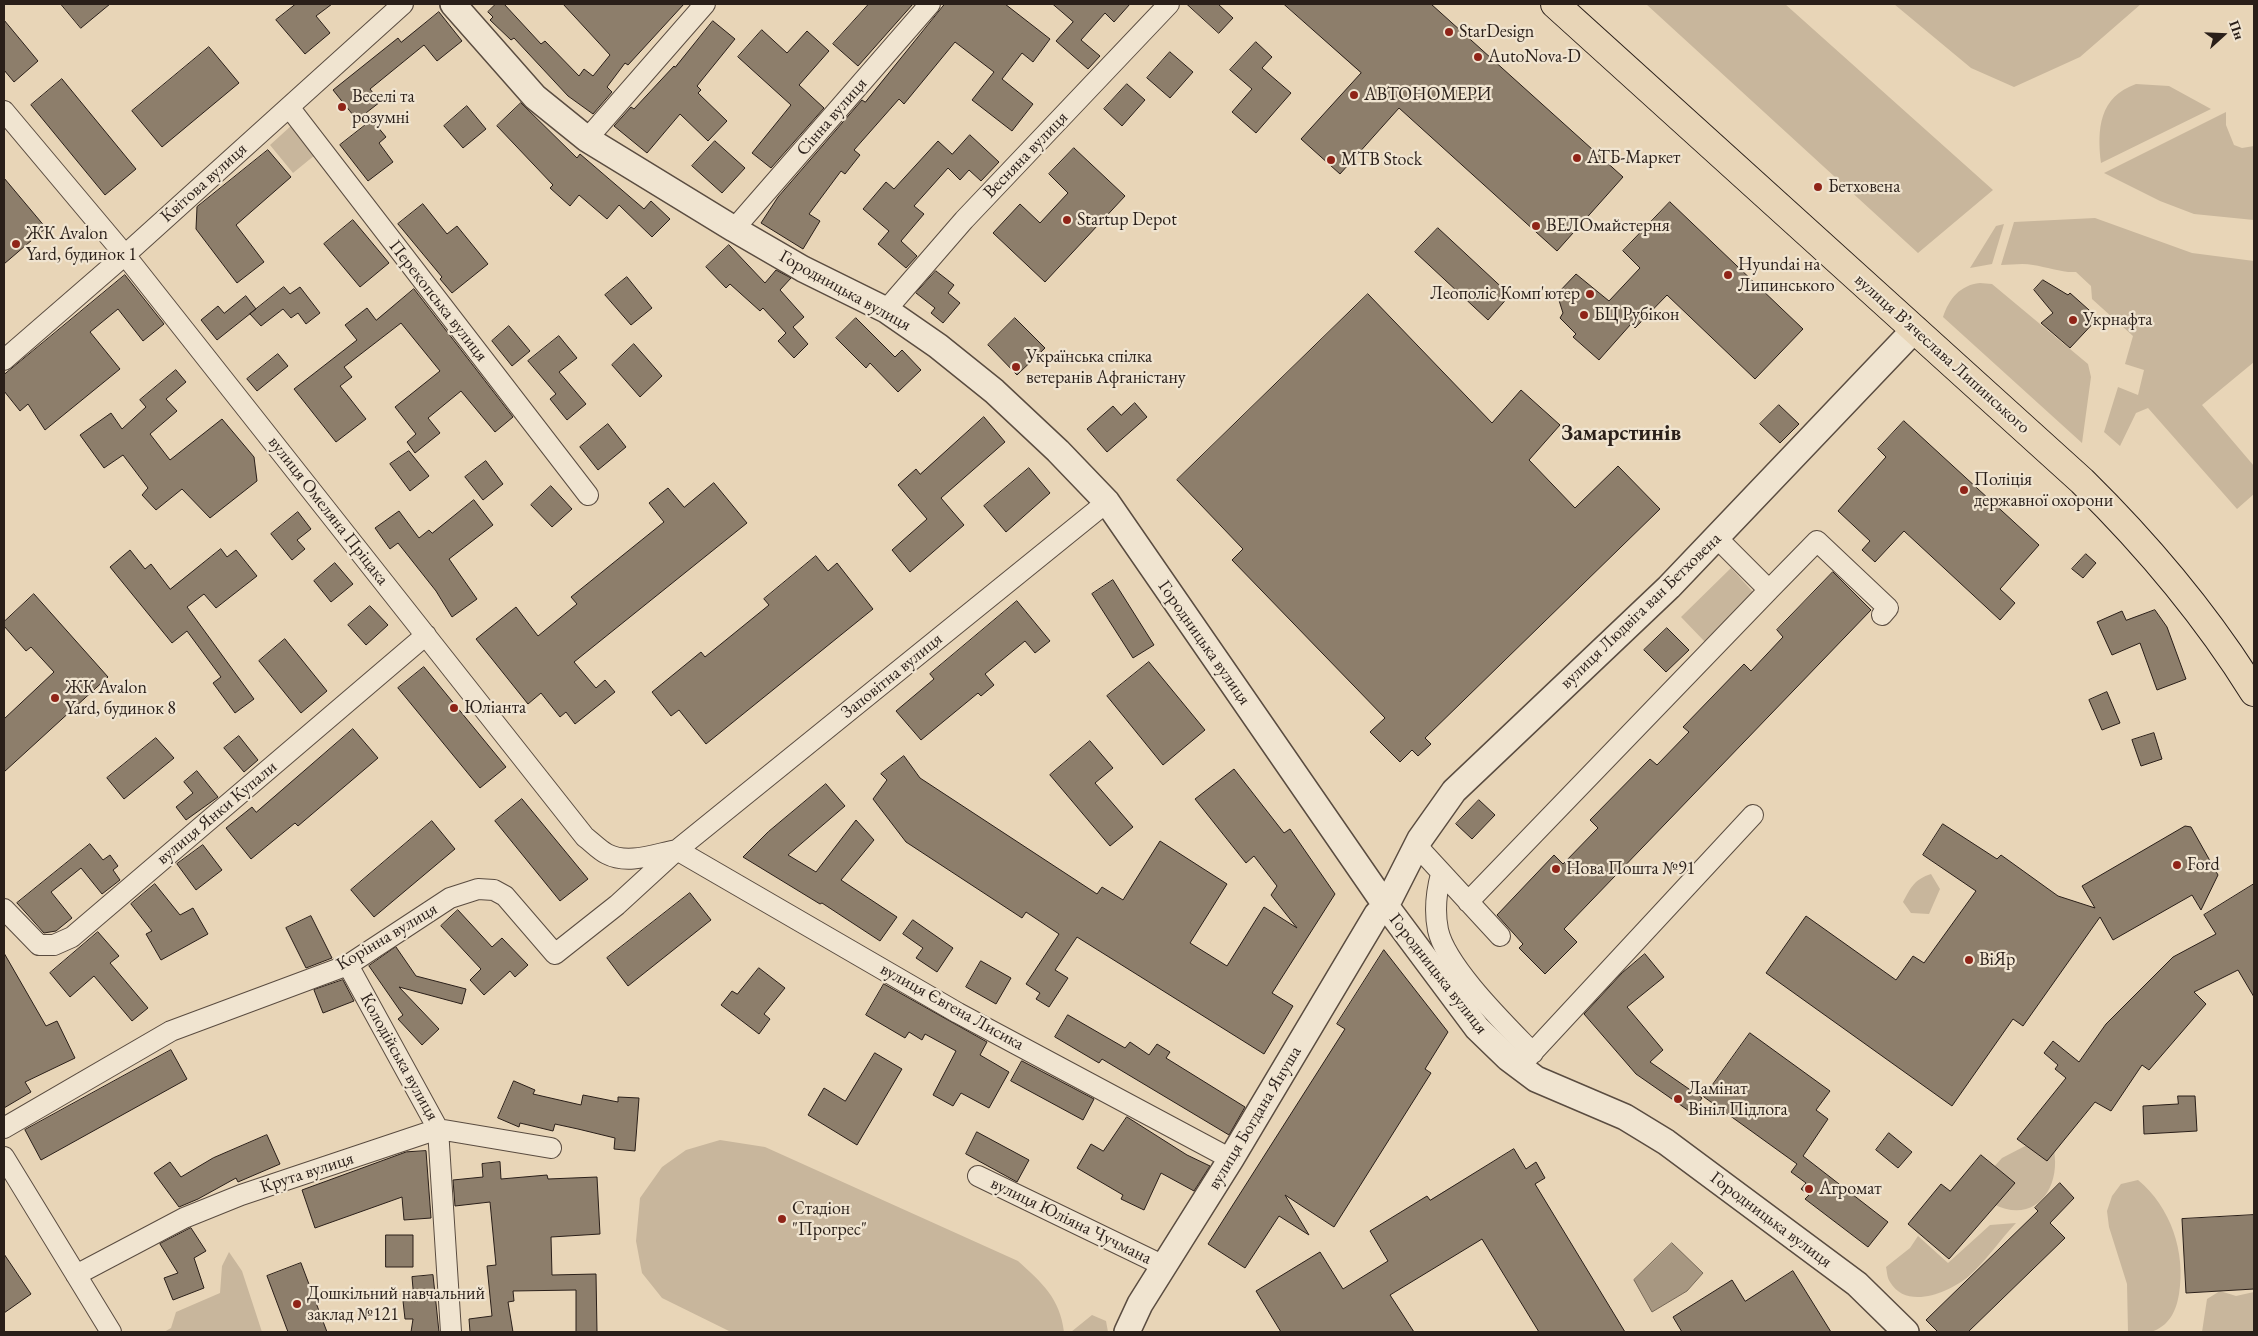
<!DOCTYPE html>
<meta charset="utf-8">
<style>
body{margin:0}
#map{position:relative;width:2258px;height:1336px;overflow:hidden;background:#e8d5b7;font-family:"EB Garamond",serif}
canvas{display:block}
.frame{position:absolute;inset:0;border:5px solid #2a1f19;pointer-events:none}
.north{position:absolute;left:2198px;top:10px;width:50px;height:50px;-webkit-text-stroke:4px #f0e4d0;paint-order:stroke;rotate:70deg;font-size:14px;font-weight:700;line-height:20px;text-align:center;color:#2a1f19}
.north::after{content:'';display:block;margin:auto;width:18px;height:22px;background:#2a1f19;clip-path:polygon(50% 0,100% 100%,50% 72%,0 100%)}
</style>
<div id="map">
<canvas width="2258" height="1336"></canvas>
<div class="frame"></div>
<div class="north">Пн</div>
</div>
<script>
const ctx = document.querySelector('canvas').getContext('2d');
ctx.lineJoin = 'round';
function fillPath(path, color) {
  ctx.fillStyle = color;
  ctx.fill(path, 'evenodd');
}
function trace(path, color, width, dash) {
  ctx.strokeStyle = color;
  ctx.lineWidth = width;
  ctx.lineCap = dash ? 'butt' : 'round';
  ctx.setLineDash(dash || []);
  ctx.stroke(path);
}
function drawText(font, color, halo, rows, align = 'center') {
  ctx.font = font + ' "EB Garamond",serif';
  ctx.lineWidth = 4.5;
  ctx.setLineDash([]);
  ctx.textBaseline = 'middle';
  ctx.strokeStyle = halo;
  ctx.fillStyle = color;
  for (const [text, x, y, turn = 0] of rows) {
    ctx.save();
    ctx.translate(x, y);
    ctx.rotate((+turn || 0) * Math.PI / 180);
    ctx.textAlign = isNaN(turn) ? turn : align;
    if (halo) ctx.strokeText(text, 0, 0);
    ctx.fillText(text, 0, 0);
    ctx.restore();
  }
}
fillPath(new Path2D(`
 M1646,4H1785L1993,190L1918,253Z
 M1894,4H2141L2080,57L2014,87L1971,68Z
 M2136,84L2169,86L2211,109L2101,163C2097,129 2099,97 2136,84Z
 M2226,112V125L2234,145L2242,148L2254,146V220L2194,214L2160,201L2104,173Z
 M292,125L315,155L293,173L270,145Z
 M2095,218L2192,253L2254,261V362L2202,405L2254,466V494L2237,509L2148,408L2136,413L2120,446L2104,432L2118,387L2138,395L2144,370L2125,364L2133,336L2092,299L2091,286L2076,272C2063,273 2047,267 2033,265C2023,263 2011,265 2001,265L2014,222Z
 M2004,224L1992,264L1970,268L1996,226Z
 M1980,283L1992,284L2088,364L2091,377L2082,443L1943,317C1949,299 1960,285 1980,283Z
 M1731,568L1754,593L1706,643L1681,617Z
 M1931,874L1940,889L1929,914L1911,913L1903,902C1911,887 1915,879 1931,874Z
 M720,1140L765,1147L1018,1261C1042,1283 1060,1298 1064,1332H731L662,1298L642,1273L636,1241L640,1198L662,1167L686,1150Z
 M2029,1144L2054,1150C2061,1190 2034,1225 1993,1204L1992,1169L2002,1158Z
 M2138,1180C2171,1207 2186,1253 2179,1294C2176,1312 2169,1326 2151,1332C2144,1334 2135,1332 2128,1332L2127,1284L2109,1227L2107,1211L2112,1196L2121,1184Z
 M2016,1223C2000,1240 1986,1261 1969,1276C1950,1292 1907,1311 1890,1282C1887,1278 1887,1271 1886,1267L1910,1248L1918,1236L1948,1263L1990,1225Z
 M229,1252L242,1271L262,1332H164L171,1328L176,1312L220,1293L222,1266Z
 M2220,1291L2236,1296L2254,1292V1332H2202L2207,1299Z
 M1092,1315L1106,1321L1108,1332H1071Z`), '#c8b69c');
const water = new Path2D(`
 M1672,1243L1703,1273L1687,1291L1652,1312L1634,1280Z`);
fillPath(water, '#a79781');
trace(water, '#756757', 1);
const building = new Path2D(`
 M61,4H110L81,28Z
 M296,4H332L316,16L330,33L305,54L276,20Z
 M496,4H504L541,44L545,41L579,76L584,69L593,76L610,55L563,4H684L628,65L625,63L607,87L612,92L593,114L568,96L514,38L511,40L490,20L493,17L488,12Z
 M869,4H913L858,66L833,44Z
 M945,4H1005L1050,39L1033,62L1022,53L1002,79L1033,104L1012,131L972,100L994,72L955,42L904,104L899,99L854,150L860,155L845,174L841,171L809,214L820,221L803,249L761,223L778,197L862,100L865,102Z
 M1053,4H1130L1114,22L1105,13L1081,40L1100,56L1088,69L1056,41L1073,22Z
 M1187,4H1218L1233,18L1219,33Z
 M1284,4H1431L1623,177L1557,251L1399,108L1340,174L1301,139L1361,73Z
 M439,12L462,41L437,61L424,45L370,89L380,102L357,120L333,90L398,38L401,42Z
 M4,20L38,61L14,82L4,70Z
 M713,21L735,39L697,86L701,90L698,93L727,121L708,141L680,114L647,153L614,126L631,107L634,109L674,66L675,67Z
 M762,30L787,53L807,31L829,51L799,85L824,108L771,168L752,153L791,105L738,57Z
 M1256,42L1272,57L1262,68L1291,93L1256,133L1232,112L1252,89L1230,70Z
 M209,47L239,83L162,147L132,111Z
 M1170,52L1193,72L1170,98L1147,78Z
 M62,79L136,169L105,195L31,105Z
 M1127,84L1145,100L1122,126L1104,109Z
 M521,103L577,158L580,154L644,209L651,201L670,219L652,237L619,205L607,219L579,195L570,206L550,188L553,185L497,126Z
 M467,106L486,129L463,148L444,126Z
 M372,120L386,137L379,143L393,162L368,181L340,145Z
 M970,135L999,162L981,181L969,170L960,180L948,168L914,206L924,214L901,241L917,256L906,268L878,244L889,231L863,209L886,182L894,189L938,141L952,154Z
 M715,141L745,168L722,193L692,166Z
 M1074,148L1125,196L1045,282L993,233L1020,204L1040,223L1068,193L1049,174Z
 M268,150L291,177L236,225L264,262L237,283L196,229L197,207Z
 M4,178L46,228L4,264Z
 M1670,202L1803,329L1755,379L1667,295L1635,328L1631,324L1599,360L1573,337L1576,334L1560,318L1563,313L1557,294L1576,274L1609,301L1640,268L1623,251Z
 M423,204L447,234L457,226L488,264L452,293L440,279L442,277L398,224Z
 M353,220L389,263L360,287L324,244Z
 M1438,228L1510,295L1488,320L1415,252Z
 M729,245L765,283L776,270L791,278L780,290L804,317L793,327L808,344L794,358L778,341L786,333L763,308L760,311L730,284L726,288L706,267Z
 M936,271L954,285L948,293L960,303L943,323L931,313L935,308L916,293Z
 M125,275L164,324L143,341L118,309L90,332L120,369L45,430L28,404L20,411L4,391V375Z
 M627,277L652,308L631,325L605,295Z
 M2043,280L2068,295L2070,293L2098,318L2070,348L2041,323L2053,313L2034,290Z
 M284,287L290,294L300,287L320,313L306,324L298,313L291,318L283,309L261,326L250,314Z
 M414,289L513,417L495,432L461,391L428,418L440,433L415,453L407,442L416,434L395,407L440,371L401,323L344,367L352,377L340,386L366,419L336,442L294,389L357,340L345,325L367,308L376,320Z
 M1368,294L1492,423L1521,390L1560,425L1529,460L1575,508L1618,466L1660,509L1425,738L1431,744L1418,756L1412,750L1400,762L1370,732L1385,718L1232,560L1243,549L1177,480Z
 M246,296L256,309L217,340L201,320L218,306L224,313Z
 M856,318L895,357L902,350L921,370L898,392L870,363L866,368L836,338Z
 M1015,318L1045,348L1017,375L988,345Z
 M509,326L530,351L512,366L492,341Z
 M559,336L577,358L559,372L586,404L567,420L550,399L556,394L528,361Z
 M634,344L662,376L640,397L612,365Z
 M278,354L288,366L257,391L247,379Z
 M176,370L186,382L166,399L177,411L150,434L170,460L222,419L254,457L257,481L210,518L182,489L156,510L142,495L148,488L123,455L104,468L80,435L111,413L122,429L146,407L140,400Z
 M1135,403L1147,417L1107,452L1087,429L1113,406L1121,415Z
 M1779,405L1799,424L1780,443L1760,424Z
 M984,417L1005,442L941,498L964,525L910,572L892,550L927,519L898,485L916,469L920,474Z
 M1904,421L2039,545L2000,589L2015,603L2000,620L1904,531L1875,562L1862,550L1870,541L1838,511L1886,457L1878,449Z
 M608,424L626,447L598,470L580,447Z
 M409,451L429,476L410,491L390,464Z
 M486,461L503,484L483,500L465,477Z
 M1029,468L1050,493L1006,532L984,506Z
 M714,483L747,523L574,662L596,688L605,680L615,692L575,724L566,712L560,717L541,693L528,704L476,639L516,607L538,636L577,604L571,597L664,522L649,503L668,488L684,507Z
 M551,486L572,509L552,527L531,505Z
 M474,500L493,525L449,559L477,599L452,617L436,591L398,543L390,549L375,528L399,511L419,538L429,530L432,533Z
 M298,512L311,529L297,540L305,549L292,560L271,534Z
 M221,549L227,557L236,550L257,576L216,608L204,594L187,607L254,699L235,713L213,683L221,677L187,631L172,643L110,567L130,550L145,569L151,564L170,589Z
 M2086,554L2096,563L2083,578L2072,569Z
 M816,556L828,571L837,563L873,609L706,744L679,710L671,716L652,692L701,652L705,657L769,605L764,599Z
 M335,563L353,584L331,602L314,581Z
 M1833,572L1871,610L1564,929L1577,942L1545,974L1519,948L1523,944L1497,915L1554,855L1563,864L1598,828L1590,820L1650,759L1657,765L1689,732L1683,727L1744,664L1751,671L1783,637L1777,630Z
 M1113,580L1154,645L1133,658L1092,594Z
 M34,594L108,677L4,772V719L54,672L31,647L26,651L4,626V622Z
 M1017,601L1050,641L1035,653L1025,641L985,674L994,685L981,696L978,693L921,740L896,711L934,679L930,674Z
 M370,606L388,625L366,645L348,625Z
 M2155,610L2167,627L2186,679L2157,690L2140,643L2112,655L2097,622L2122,611L2126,620Z
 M1667,628L1689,650L1666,672L1644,650Z
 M285,639L327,691L301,713L259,661Z
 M1149,662L1205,730L1163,765L1107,696Z
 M424,667L506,767L480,788L398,688Z
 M2107,692L2120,723L2102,730L2089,700Z
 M353,729L378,758L298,826L295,823L251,859L226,828L252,807L256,812Z
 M2154,733L2162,759L2141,766L2132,740Z
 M239,736L258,760L244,772L224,748Z
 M156,738L174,758L124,799L107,778Z
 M1090,741L1113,768L1095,783L1133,827L1110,846L1050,775Z
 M904,756L920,778L1097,894L1102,887L1123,900L1160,841L1227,884L1190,943L1227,966L1264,907L1297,928L1271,895L1277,886L1254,856L1246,863L1195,799L1234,769L1284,833L1290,829L1335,894L1272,993L1293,1006L1264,1054L1077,937L1055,970L1068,978L1049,1007L1036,999L1040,993L1026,984L1059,934L1026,912L1022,918L906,842L873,799L887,780L881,774Z
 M197,771L218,797L186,820L176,807L193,793L184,782Z
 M826,784L845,806L788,855L816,872L856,820L874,840L841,880L897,917L880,941L822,903L820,904L743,857L768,832Z
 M522,799L588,879L560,901L495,821Z
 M1479,800L1495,815L1472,839L1456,824Z
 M432,821L455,849L374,917L351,890Z
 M1943,824L1997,859L2001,855L2058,896L2095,908L2082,886L2185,826L2191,827L2218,875L2201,910L2192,895L2113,940L2100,917L2023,1026L2013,1019L1952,1106L1766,973L1806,916L1896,980L1913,956L1924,963L1976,891L1923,855Z
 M90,844L103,860L110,855L118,866L113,870L120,880L102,894L81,868L51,892L72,918L56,931L44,933L17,903Z
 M203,845L222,870L196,890L177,864Z
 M155,884L180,915L193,908L208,934L161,960L146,934L152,931L131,904Z
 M2254,884V997L2238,970L2194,992L2206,1004L2149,1070L2142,1065L2111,1111L2095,1102L2047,1161L2017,1139L2066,1078L2055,1069L2058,1065L2044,1053L2053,1041L2079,1062L2106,1024L2173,957L2216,934L2204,915Z
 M690,893L711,920L628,986L607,958Z
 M458,910L492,947L502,938L528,965L515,977L510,971L484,995L470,980L481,969L441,926Z
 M311,916L332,958L306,968L286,928Z
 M913,920L953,948L937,972L916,958L923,948L903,934Z
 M98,932L119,956L110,963L148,1008L132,1021L94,976L70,997L50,973Z
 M396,947L416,976L466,989L462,1004L399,987L439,1029L422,1045L398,1019L403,1015L369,966Z
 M1384,950L1448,1032L1425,1069L1431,1073L1334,1227L1285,1195L1309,1235L1279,1216L1245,1268L1208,1244L1345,1029L1337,1024Z
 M4,953L46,1026L57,1021L75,1058L25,1082L31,1092L4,1108Z
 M1645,954L1664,977L1627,1007L1663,1050L1650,1062L1702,1098L1692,1113L1636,1074L1584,1014L1622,973Z
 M981,961L1011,978L996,1004L966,987Z
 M759,968L785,988L764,1014L770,1019L759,1034L721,1005L732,991L737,994Z
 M343,980L354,1001L323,1013L314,990Z
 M884,984L987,1042L980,1055L1009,1072L989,1108L961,1093L953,1106L933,1095L956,1051L925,1034L922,1040L909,1032L905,1038L866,1015Z
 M1068,1015L1125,1048L1130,1042L1149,1055L1157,1044L1170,1052L1166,1058L1245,1107L1229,1135L1102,1059L1099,1063L1055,1037Z
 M1750,1033L1830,1091L1816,1110L1828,1119L1803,1156L1888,1222L1868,1247L1805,1199L1809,1195L1801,1189L1806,1183L1791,1172L1797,1164L1704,1097Z
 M171,1050L187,1079L41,1160L25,1130Z
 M875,1053L902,1069L857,1145L808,1115L824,1088L845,1101Z
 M1022,1061L1094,1099L1083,1120L1011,1081Z
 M514,1081L535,1090L533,1094L581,1105L583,1095L618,1102V1097L639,1098L635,1151L614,1149L615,1138L578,1129L555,1124L553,1131L520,1123L519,1127L498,1118Z
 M2178,1096H2195L2197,1131L2144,1134L2143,1106L2178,1104Z
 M1127,1117L1187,1155L1210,1166L1194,1191L1161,1173L1144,1210L1121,1199L1123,1195L1077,1168L1091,1144L1103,1151Z
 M977,1132L1029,1160L1017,1182L966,1154Z
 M1889,1133L1912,1152L1898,1168L1876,1150Z
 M267,1135L280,1164L238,1182L236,1178L198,1199L179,1207L154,1173L170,1162L181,1177L213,1158Z
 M1514,1149L1526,1169L1536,1162L1545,1178L1535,1184L1625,1332H1539L1482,1239L1390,1295L1414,1332H1281L1256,1291L1320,1252L1343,1289L1388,1261L1370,1231L1427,1196L1430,1200Z
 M426,1151L431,1218L404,1220L402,1197L315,1228L302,1190L406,1152Z
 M1981,1155L2015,1183L1949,1259L1908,1224L1941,1184L1950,1191Z
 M500,1162L501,1179L547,1175L548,1179L597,1177L600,1234L551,1237L552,1275L596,1274L597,1332H576V1290L513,1291L514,1301L508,1302L513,1332H470L469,1319L492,1316L487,1266L496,1265L490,1202L455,1206L453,1180L483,1177L482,1164Z
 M2060,1183L2074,1198L2050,1223L2065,1238L1968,1332H1938L1926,1320L2038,1211L2035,1208Z
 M2254,1215V1289L2186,1293L2182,1219Z
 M191,1228L206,1251L194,1258L204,1288L173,1300L164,1278L178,1273L160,1244Z
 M386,1235H413V1267H386Z
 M4,1254L31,1294L4,1313Z
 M301,1263L327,1332H288L267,1276Z
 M1793,1271L1831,1332H1682L1673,1317L1732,1280L1745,1301Z
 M433,1275L439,1332H411L413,1319H405L403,1301L414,1300L412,1277Z`);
fillPath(building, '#8d7e6b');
trace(building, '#2a1f19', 1);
const minor = new Path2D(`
 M289,107L588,495
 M4,111L125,255L585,837C592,842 599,850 607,854C628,865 655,854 677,850
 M587,139L705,4
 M734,229L930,4
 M886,310L964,220L1169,4
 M4,360L125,255L403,4
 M1725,546L1769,590L1817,541L1888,608L1882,615
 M1417,846L1500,936
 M677,850L958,1013L1231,1159
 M1441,874C1436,893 1434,910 1438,930C1446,967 1506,1025 1533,1053
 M1468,902L1769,590
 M4,909L39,945H54L72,937L426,635
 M348,965L438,1129L451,1332
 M1520,1066L1753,815
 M4,1128L171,1031L348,965L450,898L478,889L494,890L505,896L555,954L617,905L677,850L1107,502
 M4,1157L111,1332
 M978,1176L1164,1266
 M76,1275L184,1218L241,1195L438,1129L551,1148`);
const tertiary = new Path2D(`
 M453,4L535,97L587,139L734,229L803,269L886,310L938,346L994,391L1058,451L1107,502L1386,906L1477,1028L1508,1058L1536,1079L1625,1117L1666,1142L1857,1284L1906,1332
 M1127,1332L1140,1304L1231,1159L1377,914L1386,906L1420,839L1454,791L1669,587L1915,329`);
const primary = new Path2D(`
 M1555,4L2082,481C2147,545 2206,615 2254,692`);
trace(minor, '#5a4c40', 22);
trace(tertiary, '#5a4c40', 28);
trace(primary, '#2a1f19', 30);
trace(minor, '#f0e4d0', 20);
trace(tertiary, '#f0e4d0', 25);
trace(primary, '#e8d5b7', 28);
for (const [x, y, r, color] of [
 [1449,32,5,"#8f2418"],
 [1478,57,5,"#8f2418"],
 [1354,95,5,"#8f2418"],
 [342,107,5,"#8f2418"],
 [1577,158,5,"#8f2418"],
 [1331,160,5,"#8f2418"],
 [1818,187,5,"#8f2418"],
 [1067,220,5,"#8f2418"],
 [1536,226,5,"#8f2418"],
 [16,244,5,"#8f2418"],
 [1728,275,5,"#8f2418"],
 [1590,294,5,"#8f2418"],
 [1584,315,5,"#8f2418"],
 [2073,320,5,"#8f2418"],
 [1016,367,5,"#8f2418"],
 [1964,490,5,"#8f2418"],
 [55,698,5,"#8f2418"],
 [454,708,5,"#8f2418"],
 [2177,865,5,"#8f2418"],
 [1556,869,5,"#8f2418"],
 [1969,960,5,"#8f2418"],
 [1678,1099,5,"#8f2418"],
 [1809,1189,5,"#8f2418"],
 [782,1219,5,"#8f2418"],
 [297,1304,5,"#8f2418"]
]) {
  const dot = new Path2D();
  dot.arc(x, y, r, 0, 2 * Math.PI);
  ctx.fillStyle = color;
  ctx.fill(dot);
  trace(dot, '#f0e4d0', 2);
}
drawText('18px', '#2a1f19', '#f0e4d0', [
 ["StarDesign",1459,32],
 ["AutoNova-D",1488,57],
 ["АВТОНОМЕРИ",1364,95],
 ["Веселі та",352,97],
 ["розумні",352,118],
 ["АТБ-Маркет",1587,158],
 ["MTB Stock",1341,160],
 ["Бетховена",1828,187],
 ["Startup Depot",1077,220],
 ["ВЕЛОмайстерня",1546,226],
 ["ЖК Avalon",26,234],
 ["Yard, будинок 1",26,255],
 ["Hyundai на",1738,265],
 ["Липинського",1738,286],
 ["Леополіс Комп'ютер",1580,294,"right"],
 ["БЦ Рубікон",1594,315],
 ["Укрнафта",2083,320],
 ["Українська спілка",1026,357],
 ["ветеранів Афганістану",1026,378],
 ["Поліція",1974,480],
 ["державної охорони",1974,501],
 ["ЖК Avalon",65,688],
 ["Yard, будинок 8",65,709],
 ["Юліанта",464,708],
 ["Ford",2187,865],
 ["Нова Пошта №91",1566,869],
 ["ВіЯр",1979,960],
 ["Ламінат",1688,1089],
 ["Вініл Підлога",1688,1110],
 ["Агромат",1819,1189],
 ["Стадіон",792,1209],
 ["\"Прогрес\"",792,1230],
 ["Дошкільний навчальний",307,1294],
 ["заклад №121",307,1315]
], 'left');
drawText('18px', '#2a1f19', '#f0e4d0', [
 ["Сінна вулиця",832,117,-49],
 ["Весняна вулиця",1026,155,-46],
 ["Квітова вулиця",204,183,-42],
 ["Городницька вулиця",845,291,29],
 ["Перекопська вулиця",438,301,52],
 ["вулиця Вʼячеслава Липинського",1942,354,42],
 ["вулиця Омеляна Пріцака",328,511,52],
 ["вулиця Людвіга ван Бетховена",1641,611,-44],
 ["Городницька вулиця",1204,643,55],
 ["Заповітна вулиця",892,676,-39],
 ["вулиця Янки Купали",217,813,-40],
 ["Корінна вулиця",387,937,-31],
 ["Городницька вулиця",1438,974,52],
 ["вулиця Євгена Лисика",952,1007,29],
 ["Колодійська вулиця",399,1057,61],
 ["вулиця Богдана Януша",1255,1118,-59],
 ["Крута вулиця",307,1173,-18],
 ["Городницька вулиця",1771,1220,37],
 ["вулиця Юліяна Чучмана",1071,1221,26]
]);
drawText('bold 22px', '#2a1f19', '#f0e4d0', [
 ["Замарстинів",1621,434]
]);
</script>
